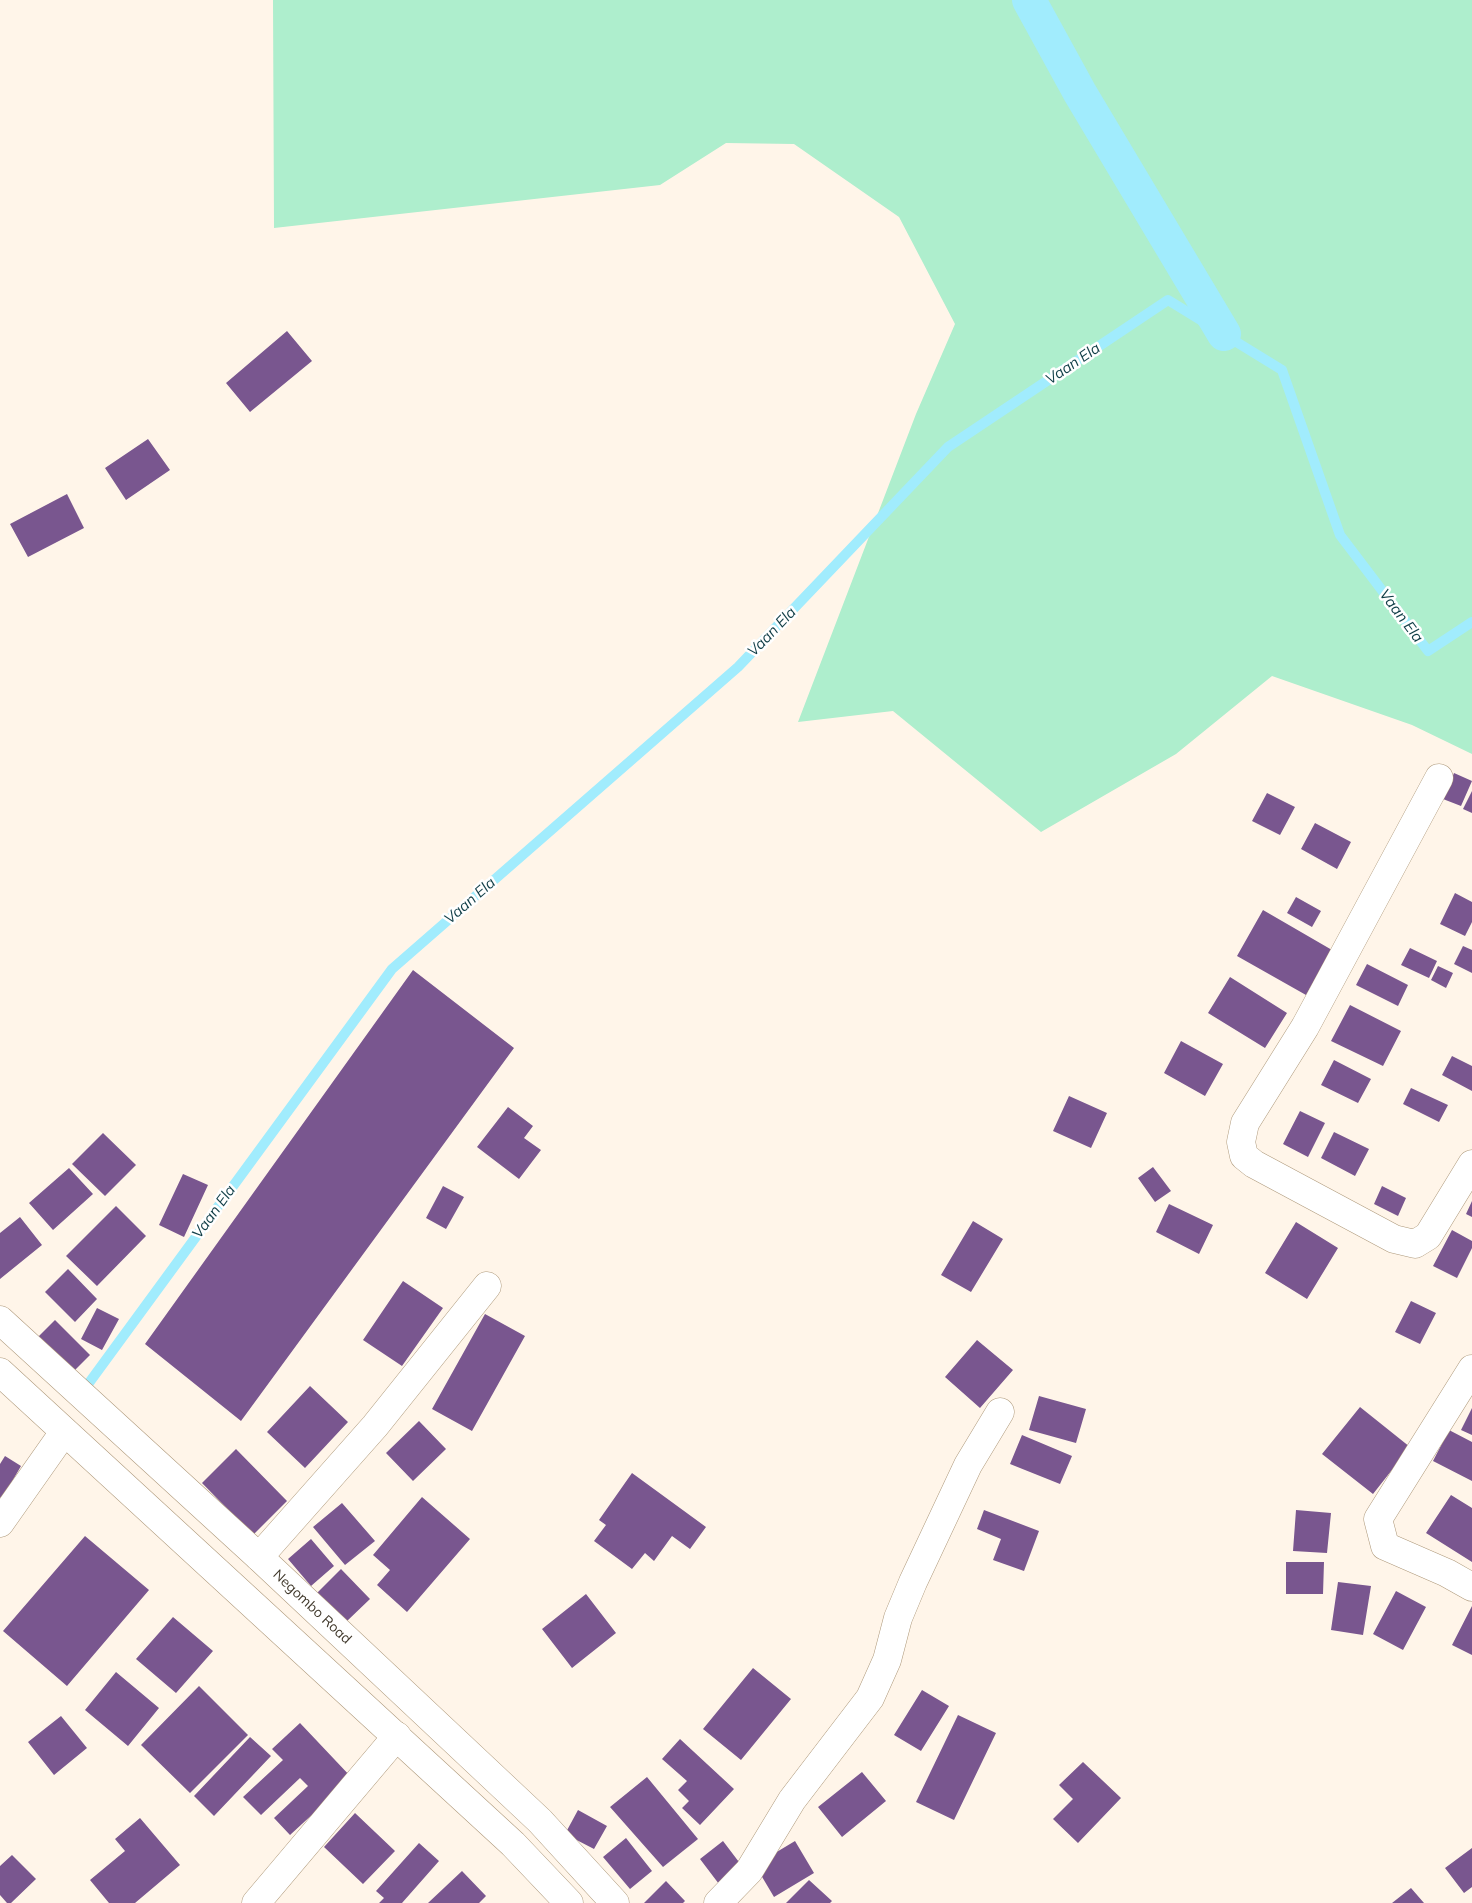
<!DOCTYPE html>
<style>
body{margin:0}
canvas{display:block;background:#fff5e9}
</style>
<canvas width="1472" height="1903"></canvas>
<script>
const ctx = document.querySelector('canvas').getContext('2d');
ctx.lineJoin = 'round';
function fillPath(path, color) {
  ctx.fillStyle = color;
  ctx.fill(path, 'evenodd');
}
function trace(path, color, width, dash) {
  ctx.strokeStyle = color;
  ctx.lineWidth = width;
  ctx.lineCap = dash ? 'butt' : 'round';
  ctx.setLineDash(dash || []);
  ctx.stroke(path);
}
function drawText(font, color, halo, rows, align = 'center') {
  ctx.font = font + ' Mulish,sans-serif';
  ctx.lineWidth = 5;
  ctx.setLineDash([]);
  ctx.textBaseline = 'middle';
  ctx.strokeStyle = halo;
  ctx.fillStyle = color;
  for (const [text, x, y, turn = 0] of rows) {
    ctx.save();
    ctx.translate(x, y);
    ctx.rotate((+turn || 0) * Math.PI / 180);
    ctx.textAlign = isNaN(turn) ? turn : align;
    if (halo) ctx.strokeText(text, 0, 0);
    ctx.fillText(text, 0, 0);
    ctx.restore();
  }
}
fillPath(new Path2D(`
 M273,0H1472V754L1412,725L1272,676L1176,754L1041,832L893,711L798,722L916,414L955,324L899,217L794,144L726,143L660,185L274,228Z`), '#aeeecd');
trace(new Path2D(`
 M86,1387L392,969L738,667L948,447L1168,300L1282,370L1340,535L1428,651L1472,622`), '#a1ecfd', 10);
trace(new Path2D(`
 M1029,0L1080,93L1224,334`), '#a1ecfd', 34);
fillPath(new Path2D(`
 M287,331L312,361L250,412L226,383Z
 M148,439L170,470L126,500L105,468Z
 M67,494L84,528L28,557L10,524Z
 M1454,773L1472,781L1461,806L1443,799Z
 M1472,791V813L1463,809Z
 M1267,793L1295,807L1280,835L1252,821Z
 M1315,823L1351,842L1337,869L1301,849Z
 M1455,893L1472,902V922L1465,936L1440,924Z
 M1296,897L1321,911L1312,927L1287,913Z
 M1263,910L1332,950L1306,995L1237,956Z
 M1463,946L1472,950V973L1454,964Z
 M1410,948L1437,961L1429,978L1401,965Z
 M1367,964L1408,985L1398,1006L1356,985Z
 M1438,966L1453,973L1446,988L1431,980Z
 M413,970L514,1048L241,1421L145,1344Z
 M1230,977L1287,1013L1265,1048L1208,1013Z
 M1350,1005L1401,1031L1383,1066L1331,1041Z
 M1181,1041L1223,1064L1205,1096L1164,1073Z
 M1452,1056L1472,1066V1091L1442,1075Z
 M1334,1060L1371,1079L1358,1103L1321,1085Z
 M1411,1088L1448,1105L1439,1122L1403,1104Z
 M1069,1096L1107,1113L1091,1148L1053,1131Z
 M508,1107L533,1126L524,1138L541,1150L519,1179L477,1147Z
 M1300,1111L1325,1123L1308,1157L1283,1144Z
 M1334,1132L1369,1149L1355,1176L1321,1158Z
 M103,1133L136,1165L105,1196L72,1164Z
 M1153,1167L1171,1191L1155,1202L1138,1178Z
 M69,1168L93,1194L53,1230L29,1203Z
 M183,1174L208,1185L184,1237L159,1225Z
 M443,1186L464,1197L446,1229L426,1218Z
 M1382,1186L1406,1198L1398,1216L1374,1204Z
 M1472,1201V1217L1466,1214Z
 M1169,1204L1213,1225L1199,1254L1156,1232Z
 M116,1206L146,1236L97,1286L66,1256Z
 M20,1217L42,1245L0,1279V1233Z
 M973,1221L1003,1239L971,1292L941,1275Z
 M1296,1222L1338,1248L1307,1299L1265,1273Z
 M1452,1230L1472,1241V1248L1457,1278L1433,1266Z
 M68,1269L97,1299L75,1322L45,1292Z
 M403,1281L443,1308L402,1366L363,1340Z
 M1411,1301L1436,1313L1420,1344L1395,1332Z
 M97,1308L119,1319L102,1350L81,1339Z
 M485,1314L525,1336L472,1431L432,1409Z
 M55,1320L90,1355L73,1372L38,1337Z
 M977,1340L1013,1370L980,1408L945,1377Z
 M310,1386L348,1422L305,1468L267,1432Z
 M1039,1396L1086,1409L1076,1443L1029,1430Z
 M1360,1407L1410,1447L1373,1494L1322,1454Z
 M1472,1408V1435L1461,1430Z
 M419,1421L446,1449L413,1481L386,1453Z
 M1449,1430L1472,1442V1481L1433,1461Z
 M1022,1435L1072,1456L1060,1484L1010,1464Z
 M236,1449L287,1501L253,1535L202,1483Z
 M5,1456L21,1466L2,1499L0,1497V1464Z
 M632,1473L706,1527L690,1549L672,1536L654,1561L645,1553L632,1569L594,1541L606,1525L599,1520Z
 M1451,1495L1472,1508V1562L1426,1533Z
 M422,1497L470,1539L407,1612L377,1585L390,1570L373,1555Z
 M342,1503L375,1541L345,1565L313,1527Z
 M984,1510L1039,1531L1024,1571L993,1560L1001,1539L977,1529Z
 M1296,1510L1331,1513L1327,1553L1293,1551Z
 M85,1536L149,1590L67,1686L3,1631Z
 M311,1539L334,1566L311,1586L288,1559Z
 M1286,1562H1324L1323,1594H1286Z
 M341,1569L370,1599L346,1622L317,1593Z
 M1338,1582L1371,1586L1363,1635L1331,1630Z
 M1396,1591L1426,1607L1403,1650L1373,1634Z
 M586,1594L616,1633L572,1668L542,1629Z
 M1472,1606V1655L1452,1645Z
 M173,1617L213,1651L176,1693L136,1659Z
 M753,1668L791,1699L741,1760L703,1729Z
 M116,1672L159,1708L128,1746L85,1710Z
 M199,1686L248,1735L190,1793L141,1745Z
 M922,1690L949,1706L921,1751L894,1735Z
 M958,1715L996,1733L954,1820L916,1802Z
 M61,1716L87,1748L54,1775L28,1742Z
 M300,1723L352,1778L290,1835L274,1818L308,1786L300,1778L261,1815L243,1797L283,1760L272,1749Z
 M250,1737L271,1756L214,1816L194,1796Z
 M680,1739L734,1789L700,1825L682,1808L689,1801L678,1790L687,1781L662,1759Z
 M1083,1762L1121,1798L1078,1843L1053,1819L1073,1799L1059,1785Z
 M862,1772L886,1801L842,1837L818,1807Z
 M647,1777L698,1839L663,1867L610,1807Z
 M578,1810L607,1826L594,1849L565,1834Z
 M355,1813L395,1851L363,1884L324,1847Z
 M140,1818L180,1865L135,1903H109L90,1880L125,1851L115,1839Z
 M626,1838L652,1871L630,1889L603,1857Z
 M723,1841L745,1870L722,1888L700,1859Z
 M795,1841L814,1873L774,1897L755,1865Z
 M419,1843L439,1861L402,1903H379L384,1898L376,1891Z
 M1472,1848V1887L1464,1893L1445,1868Z
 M12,1855L36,1879L11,1903H7L0,1895V1866Z
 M462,1871L486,1896L479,1903H428Z
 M809,1880L832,1901L830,1903H786Z
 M666,1881L685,1901L683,1903H644Z
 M1411,1888L1424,1903H1392Z`), '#79568f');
const minor = new Path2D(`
 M1439,778L1305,1027L1245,1123L1241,1142L1244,1156L1254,1164L1394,1239L1415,1244L1428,1236L1472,1164
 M1472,1369L1378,1519L1385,1546L1447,1573L1472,1587
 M0,1523L64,1432
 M259,1557L375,1426L487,1286
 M256,1903L397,1736
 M718,1903L749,1871L792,1800L870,1698L887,1660L898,1618L913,1582L968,1465L1000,1412`);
const trunk = new Path2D(`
 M0,1320L259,1557L540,1821L615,1903
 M0,1372L513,1844L569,1903`);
trace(minor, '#ae997b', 29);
trace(trunk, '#ae997b', 29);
trace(minor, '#fff', 28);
trace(trunk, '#fff', 28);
drawText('14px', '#3f372a', '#fff', [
 ["Negombo Road",312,1607,43]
]);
drawText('italic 15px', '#103e47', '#fff', [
 ["Vaan Ela",1073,364,-34],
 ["Vaan Ela",1401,616,53],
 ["Vaan Ela",772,632,-46],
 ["Vaan Ela",470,901,-41],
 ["Vaan Ela",214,1212,-54]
]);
</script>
